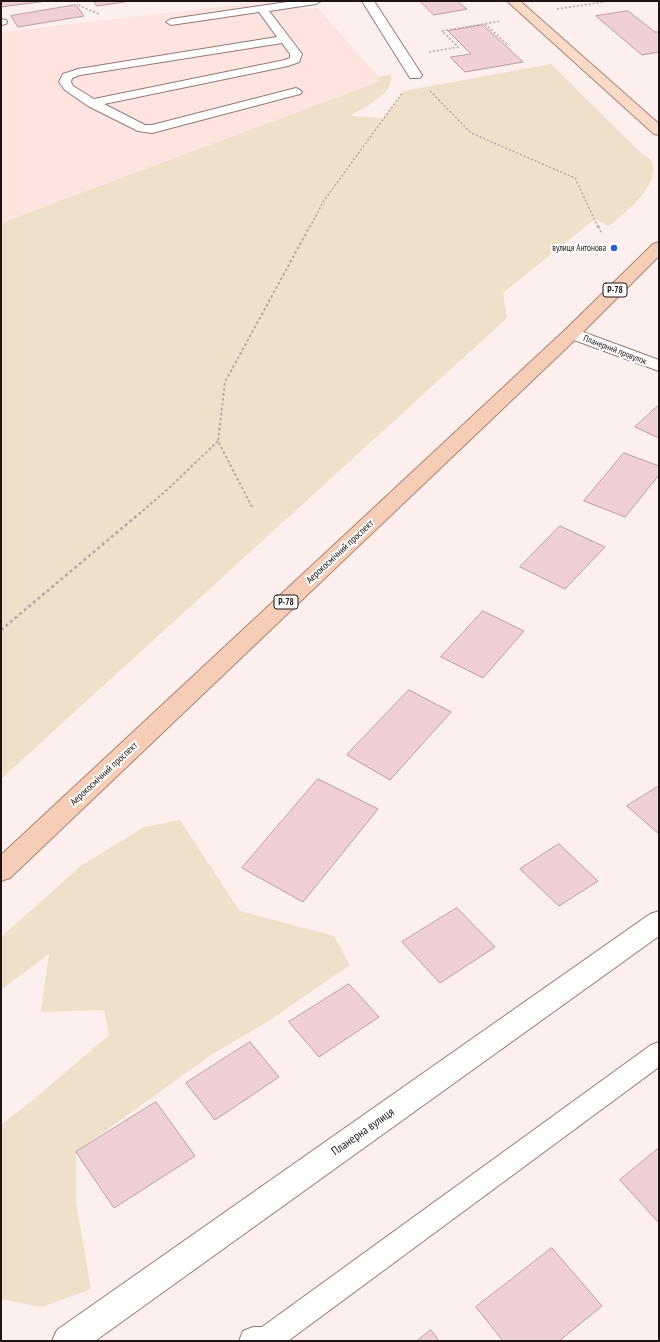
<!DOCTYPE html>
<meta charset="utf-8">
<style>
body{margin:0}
#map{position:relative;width:660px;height:1342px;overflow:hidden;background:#fcefed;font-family:"PT Sans Narrow",sans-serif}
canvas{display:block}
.frame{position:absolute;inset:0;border:2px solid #1f1413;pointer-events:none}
</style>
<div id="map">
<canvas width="660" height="1342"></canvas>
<div class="frame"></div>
</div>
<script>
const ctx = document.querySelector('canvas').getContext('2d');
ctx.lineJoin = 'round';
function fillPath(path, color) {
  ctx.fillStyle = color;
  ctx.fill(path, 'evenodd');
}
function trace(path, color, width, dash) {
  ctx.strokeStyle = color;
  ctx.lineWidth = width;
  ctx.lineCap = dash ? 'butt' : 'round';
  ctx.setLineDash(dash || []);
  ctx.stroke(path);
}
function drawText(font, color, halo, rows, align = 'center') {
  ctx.font = font + ' "PT Sans Narrow",sans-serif';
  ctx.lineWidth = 4;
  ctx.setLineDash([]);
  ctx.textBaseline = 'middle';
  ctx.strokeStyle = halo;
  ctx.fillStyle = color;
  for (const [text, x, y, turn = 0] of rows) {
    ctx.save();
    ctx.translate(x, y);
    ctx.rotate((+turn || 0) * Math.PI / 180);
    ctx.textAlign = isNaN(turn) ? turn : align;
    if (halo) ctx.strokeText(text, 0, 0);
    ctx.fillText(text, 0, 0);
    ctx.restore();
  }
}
fillPath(new Path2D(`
 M273,1H293L302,9L318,8L382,81L187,155L1,223V32Z`), '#fde4e0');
fillPath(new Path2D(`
 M551,64L640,152C644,155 650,158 652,162C660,186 625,213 609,226L595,219L503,293L507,318L1,779V223L381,81L379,77L391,74C395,95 364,106 351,116L383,118L404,91Z
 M180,820L240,911L334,936L350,965L267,1022L211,1055L76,1152V1202L91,1289L42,1307L1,1299V1125L33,1100L109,1035L104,1010L41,1012L49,954L1,990V937L82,865L144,827Z`), '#efe0ca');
const building = new Path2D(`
 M1,1H47L1,7Z
 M94,1H131L97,6Z
 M420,1H457L467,9L434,15Z
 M76,5L84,16L18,27L11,16Z
 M628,11L655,32H659V52L642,55L596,16Z
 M483,25L507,47L523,62L465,72L450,57L471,54L448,31Z
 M659,405V438L635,427Z
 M624,453L659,466V475L625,517L584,501Z
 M560,526L605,547L565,589L520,567Z
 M483,611L524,631L483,678L441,657Z
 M409,690L451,712L390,780L347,755Z
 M318,779L378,809L303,902L242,868Z
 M659,786V834L627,806Z
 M559,844L598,881L559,906L520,869Z
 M457,908L495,947L440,983L402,942Z
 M349,984L379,1017L319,1057L289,1022Z
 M250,1042L279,1077L215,1120L186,1083Z
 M156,1102L195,1156L114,1208L76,1152Z
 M659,1148V1223L620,1180Z
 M552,1248L602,1306L559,1341H503L476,1307Z
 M431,1330L439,1341H417Z`);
fillPath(building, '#efd0d7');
trace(building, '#ba9ca3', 1);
const service = new Path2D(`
 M294,1H321L316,4L269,11L302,54L299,62L288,66L104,104L145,125H152L296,88L300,90L302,92L300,94L152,133L138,131L88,106L65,90L59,82L63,74L78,69L277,37L259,12L171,25L166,22L171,19ZM282,43L290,54V58L285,60L94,99L73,86L71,82L72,78L80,75Z
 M1,19L6,20L7,22L6,24L1,25Z
 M659,1042V1067L288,1341H239L243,1331L253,1327H262L651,1045Z`);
const minor = new Path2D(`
 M362,1H374L422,75L420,78H410Z
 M572,328L659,360V371L566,337L563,333L566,329Z
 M659,911V936L95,1341H52L57,1330L650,914Z`);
const primary = new Path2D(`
 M507,1H520L659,124V135L654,134Z`);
const trunk = new Path2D(`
 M659,242V256L578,337L10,878L1,881V855L566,329L653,244Z`);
trace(service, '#957975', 2);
trace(minor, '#957975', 2);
trace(primary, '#a98572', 2);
trace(trunk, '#a98572', 2);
trace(new Path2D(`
 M77,1L80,6L99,14
 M557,9L610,1
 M485,24L509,46
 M429,52L458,47L442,31L501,21
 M430,91L471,133L575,178L598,227
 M310,227L323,202L403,92`), '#b3a7a5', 1.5, [2, 2]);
trace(new Path2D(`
 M598,226L601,232
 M252,507L218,441L225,382L310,226
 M139,514L168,489L218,441`), '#b3a7a5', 2, [2.5, 2.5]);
trace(new Path2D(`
 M1,630L140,513`), '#b3a7a5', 2.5, [3, 3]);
fillPath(service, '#fff');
fillPath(minor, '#fff');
fillPath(primary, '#f8dac9');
fillPath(trunk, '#f6ceb7');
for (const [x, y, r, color] of [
 [614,248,4,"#2f5dcc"]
]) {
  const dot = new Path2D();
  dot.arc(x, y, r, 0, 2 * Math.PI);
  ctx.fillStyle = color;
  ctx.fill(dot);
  trace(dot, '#fff', 1.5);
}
drawText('9px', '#1f1413', '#fff', [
 ["вулиця Антонова",606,248]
], 'right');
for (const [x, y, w] of [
 [615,290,24],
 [286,602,24]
]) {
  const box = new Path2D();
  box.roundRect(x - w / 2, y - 7, w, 14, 3);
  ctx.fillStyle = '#fff';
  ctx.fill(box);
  trace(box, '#1f1413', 1);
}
drawText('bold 9px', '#1f1413', null, [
 ["Р-78",615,290],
 ["Р-78",286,602]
]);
drawText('9px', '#1f1413', '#fff', [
 ["Планерний провулок",615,350,21]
]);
drawText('10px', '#1f1413', '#fff', [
 ["Аерокосмічний проспект",340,552,-43],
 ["Аерокосмічний проспект",104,774,-43]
]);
drawText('12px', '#1f1413', '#fff', [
 ["Планерна вулиця",363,1132,-35]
]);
</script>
